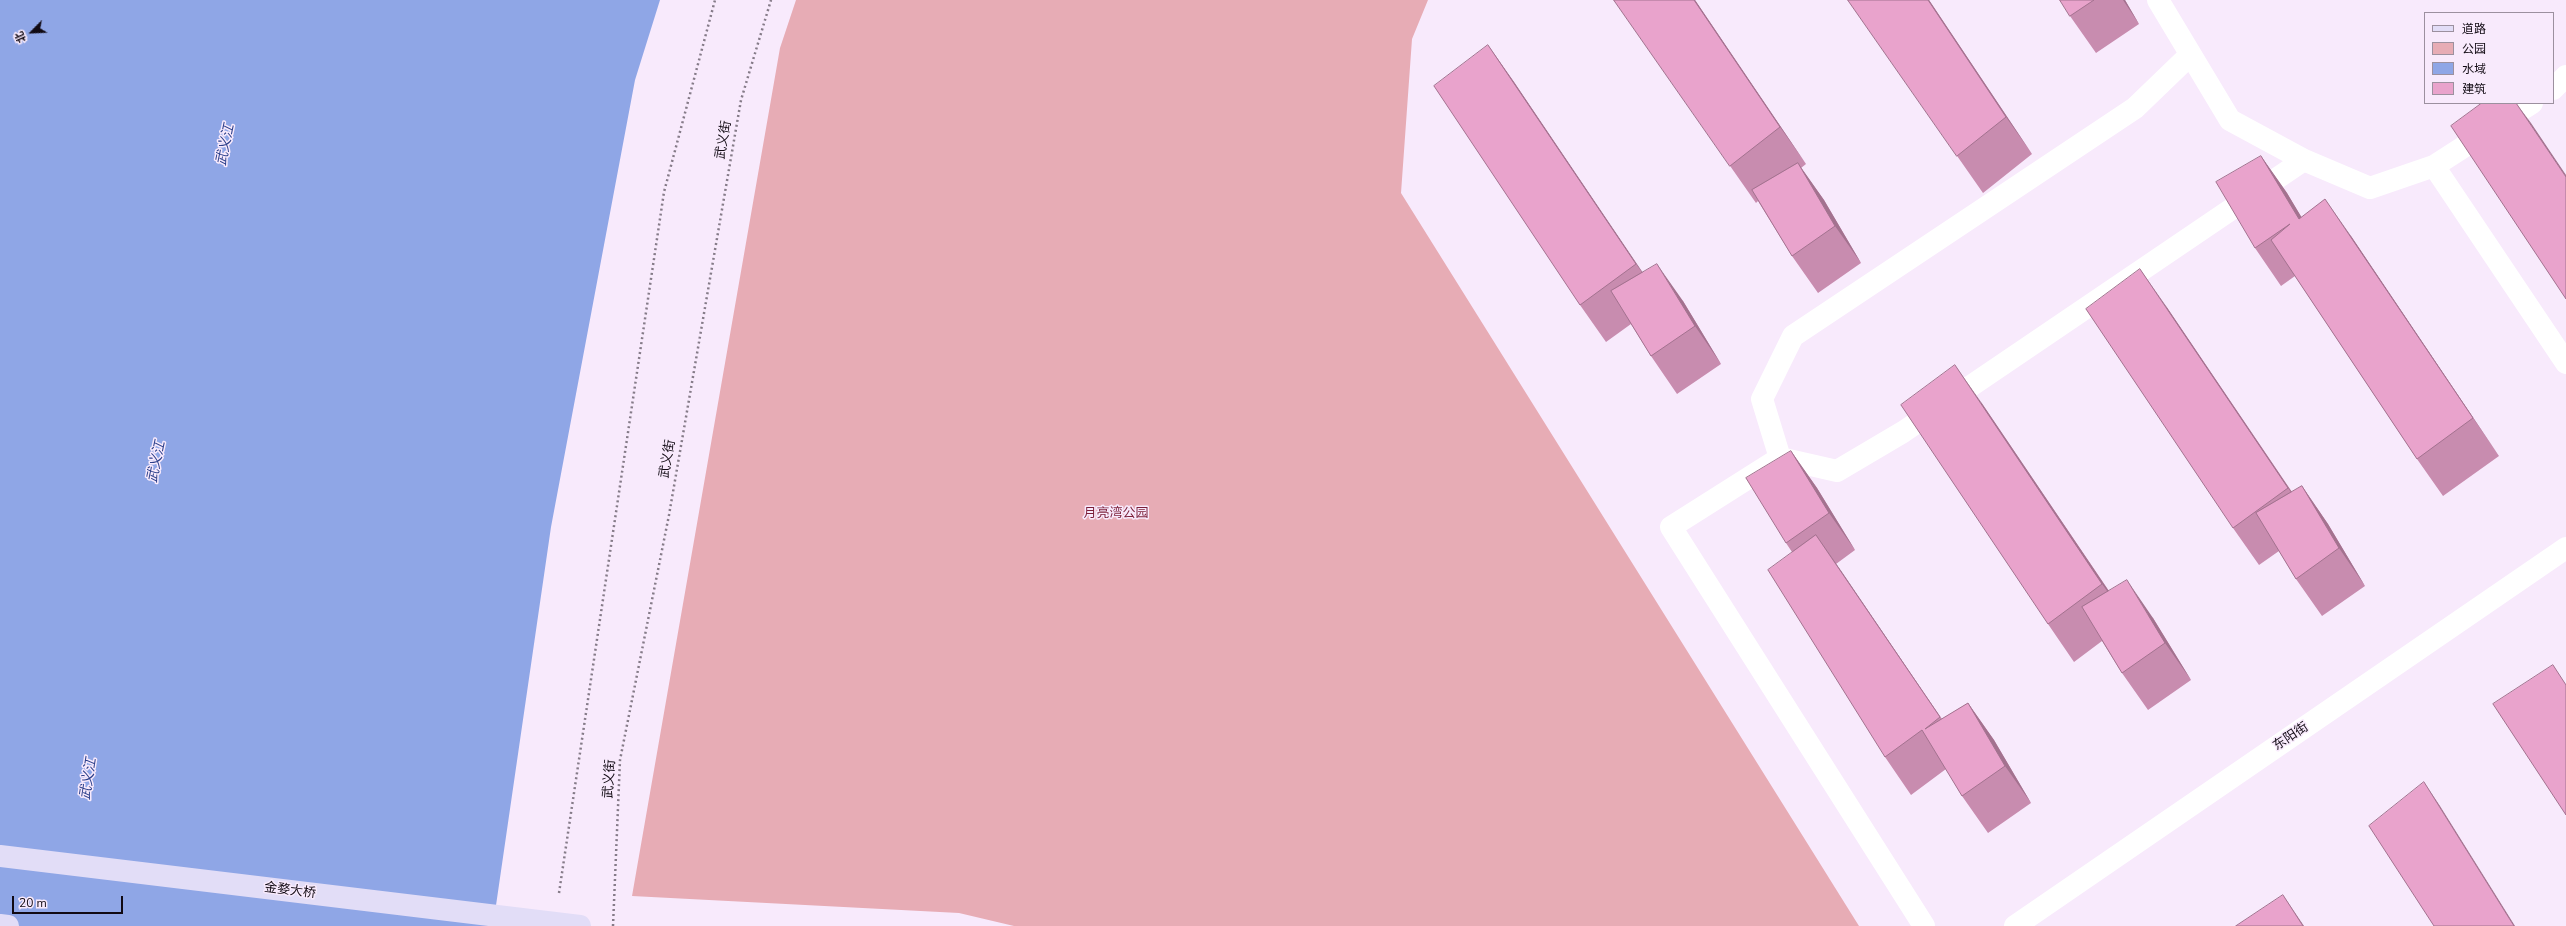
<!DOCTYPE html>
<meta charset="utf-8">
<style>
body{margin:0}
#map{position:relative;width:2566px;height:926px;overflow:hidden;background:#f8eafc;font-family:"Nunito Sans","Noto Sans SC",sans-serif}
canvas{display:block}
.legend{position:absolute;left:2424px;top:12px;width:130px;height:92px;box-sizing:border-box;background:#f8eafc;border:1px solid #9c909f;margin:0;padding:5px 7px;list-style:none;font-size:12px;color:#110a13}
.legend li{display:flex;align-items:center;gap:8px;height:20px}
.legend b{width:20px;border:1px solid #9c909f}
.north{position:absolute;left:12px;top:12px;width:40px;height:40px;-webkit-text-stroke:3px #f8eafc;paint-order:stroke;rotate:246deg;font-size:11px;font-weight:700;line-height:16px;text-align:center;color:#110a13}
.north::after{content:'';display:block;margin:auto;width:14px;height:18px;background:#110a13;clip-path:polygon(50% 0,100% 100%,50% 72%,0 100%)}
.scale{position:absolute;left:12px;top:896px;width:111px;height:18px;box-sizing:border-box;border:2px solid #110a13;border-top:0;padding-left:5px;font-size:12px;line-height:14px;white-space:nowrap;color:#110a13;-webkit-text-stroke:3px #f8eafc;paint-order:stroke}
</style>
<div id="map">
<canvas width="2566" height="926"></canvas>
<ul class="legend">
<li><b style="height:5px;background:#e2ddf7"></b>道路</li>
<li><b style="height:11px;background:#e7acb5"></b>公园</li>
<li><b style="height:11px;background:#8fa6e6"></b>水域</li>
<li><b style="height:11px;background:#e9a3cc"></b>建筑</li>
</ul>
<div class="north">北</div>
<div class="scale">20 m</div>
</div>
<script>
const ctx = document.querySelector('canvas').getContext('2d');
ctx.lineJoin = 'round';
function fillPath(path, color) {
  ctx.fillStyle = color;
  ctx.fill(path, 'evenodd');
}
function trace(path, color, width, dash) {
  ctx.strokeStyle = color;
  ctx.lineWidth = width;
  ctx.lineCap = dash ? 'butt' : 'round';
  ctx.setLineDash(dash || []);
  ctx.stroke(path);
}
function drawText(font, color, halo, rows, align = 'center') {
  ctx.font = font + ' "Nunito Sans","Noto Sans SC",sans-serif';
  ctx.lineWidth = 3;
  ctx.setLineDash([]);
  ctx.textBaseline = 'middle';
  ctx.strokeStyle = halo;
  ctx.fillStyle = color;
  for (const [text, x, y, turn = 0] of rows) {
    ctx.save();
    ctx.translate(x, y);
    ctx.rotate((+turn || 0) * Math.PI / 180);
    ctx.textAlign = isNaN(turn) ? turn : align;
    if (halo) ctx.strokeText(text, 0, 0);
    ctx.fillText(text, 0, 0);
    ctx.restore();
  }
}
fillPath(new Path2D(`
 M796,0H1428L1412,39L1401,193L1859,926H1014L959,913L632,896L780,48Z`), '#e7acb5');
fillPath(new Path2D(`
 M0,0H660L635,80L551,527L493,926H0Z`), '#8fa6e6');
trace(new Path2D(`
 M559,893L664,192L715,0
 M613,926L620,760L669,515L741,100L771,0`), '#857b88', 2.5, [2, 3]);
trace(new Path2D(`
 M2158,0L2230,120L2304,160L2370,188L2434,166L2532,103
 M2553,89L2566,76
 M2434,166L2566,363
 M1780,458L1762,399L1793,336L2135,108L2190,55
 M1924,926L1671,527L1780,458L1837,471L1903,432L2304,160
 M2015,926L2566,548`), '#fff', 22);
trace(new Path2D(`
 M0,856L580,926
 M0,925L8,926`), '#e2ddf7', 22);
fillPath(new Path2D(`
 M1614,0H1695L1806,164L1801,168L1824,200L1861,263L1818,293L1792,256L1758,201L1756,203Z
 M1848,0H1929L2032,154L1983,193Z
 M2060,0H2125L2139,24L2096,53L2070,16Z
 M1488,45L1514,82L1642,272L1683,301L1721,364L1677,394L1651,356L1631,324L1606,342L1580,305Z
 M2261,156L2287,193L2301,217L2351,236L2499,456L2443,496L2417,459L2295,276L2281,286L2255,248Z
 M2166,306L2292,492L2302,486L2328,524L2365,586L2322,616L2296,579L2279,551L2259,565L2233,528Z
 M1981,402L2109,591L2153,618L2191,680L2148,710L2122,673L2102,641L2074,662L2048,624Z
 M1791,451L1817,488L1855,550L1836,564L1942,719L1968,703L1994,740L2031,803L1988,833L1962,796L1946,769L1911,795L1885,757L1792,552L1786,543Z`), '#c88caf');
fillPath(new Path2D(`
 M1694,0H1695L1806,164L1780,127Z
 M1928,0H1929L2032,154L2006,117Z
 M2123,0H2125L2139,24Z
 M1488,45L1514,82L1662,301L1636,264Z
 M2516,103L2531,123L2566,175V177Z
 M2261,156L2287,193L2325,256L2299,219Z
 M1798,163L1824,200L1861,263L1835,226Z
 M2325,199L2351,236L2499,456L2473,418Z
 M1657,264L1683,301L1721,364L1695,326Z
 M2140,269L2166,306L2314,525L2288,488Z
 M1955,365L1981,402L2129,621L2102,584Z
 M1791,451L1817,488L1855,550L1829,513Z
 M2302,486L2328,524L2365,586L2339,548Z
 M1816,535L1842,572L1966,755L1940,717Z
 M2127,580L2153,618L2191,680L2165,643Z
 M1968,703L1994,740L2031,803L2005,766Z
 M2424,782L2440,806L2515,926H2514Z
 M2283,895L2304,926H2303Z`), '#a3728f');
const building = new Path2D(`
 M1614,0H1694L1780,127L1730,166Z
 M1848,0H1928L2006,117L1957,156Z
 M2060,0H2094L2070,16Z
 M1488,45L1636,264L1580,305L1434,86Z
 M2482,103H2516L2566,177V299L2451,126Z
 M2261,156L2299,219L2325,199L2473,418L2417,459L2271,240L2290,224L2255,248L2216,182Z
 M1798,163L1835,226L1792,256L1752,190Z
 M1657,264L1695,326L1651,356L1611,291Z
 M2140,269L2288,488L2233,528L2086,309Z
 M1955,365L2102,584L2048,624L1901,405Z
 M1791,451L1829,513L1786,543L1746,478Z
 M2302,486L2339,548L2296,579L2256,513Z
 M1816,535L1940,717L1925,729L1968,703L2005,766L1962,796L1922,730L1885,757L1768,570Z
 M2127,580L2165,643L2122,673L2082,607Z
 M2553,665L2566,685V815L2493,704Z
 M2424,782L2514,926H2434L2369,826Z
 M2283,895L2303,926H2236Z`);
fillPath(building, '#e9a3cc');
trace(building, '#a3728f', 1);
drawText('13px', '#110a13', '#f8eafc', [
 ["武义街",724,140,-80],
 ["武义街",668,459,-80],
 ["东阳街",2291,737,-34],
 ["武义街",610,779,-86],
 ["金婺大桥",290,891,7]
]);
drawText('13px', '#7b1e39', '#f8eafc', [
 ["月亮湾公园",1116,514]
]);
drawText('italic 14px', '#2d408b', '#f8eafc', [
 ["武义江",226,145,-78],
 ["武义江",157,462,-78],
 ["武义江",89,779,-81]
]);
</script>
